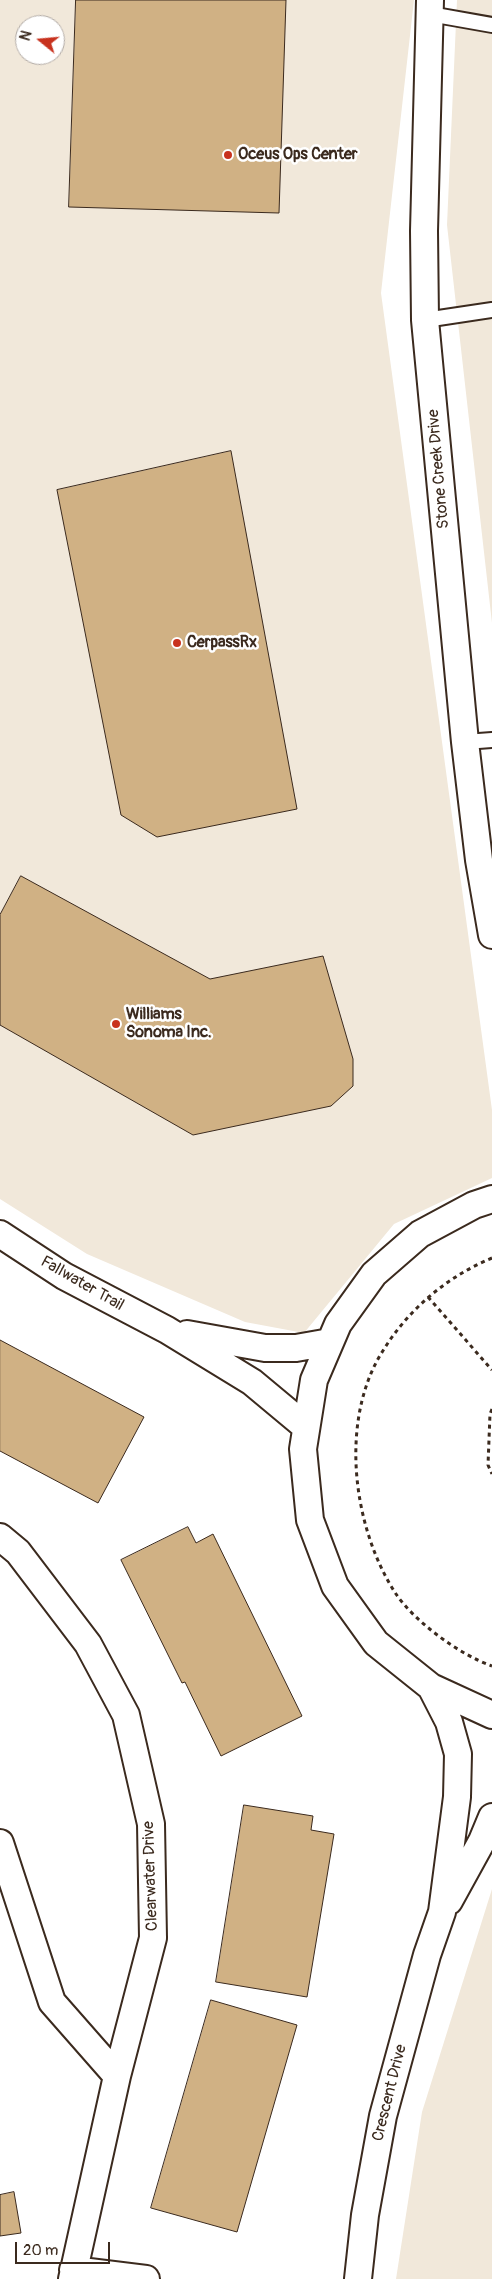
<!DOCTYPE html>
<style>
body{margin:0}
#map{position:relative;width:492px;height:2279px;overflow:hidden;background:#fff;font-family:Pangolin,sans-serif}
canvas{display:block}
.north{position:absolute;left:15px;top:15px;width:50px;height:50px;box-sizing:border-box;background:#fff;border:1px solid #b1aaa5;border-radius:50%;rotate:287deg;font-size:14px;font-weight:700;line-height:20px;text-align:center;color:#3b2a1e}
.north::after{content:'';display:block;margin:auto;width:18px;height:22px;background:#c8321e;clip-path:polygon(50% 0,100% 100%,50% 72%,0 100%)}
.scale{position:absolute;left:15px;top:2242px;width:95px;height:22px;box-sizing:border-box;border:2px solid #3b2a1e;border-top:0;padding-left:6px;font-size:15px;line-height:18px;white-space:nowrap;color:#3b2a1e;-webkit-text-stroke:4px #fff;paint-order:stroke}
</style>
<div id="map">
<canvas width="492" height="2279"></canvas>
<div class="north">N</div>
<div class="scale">20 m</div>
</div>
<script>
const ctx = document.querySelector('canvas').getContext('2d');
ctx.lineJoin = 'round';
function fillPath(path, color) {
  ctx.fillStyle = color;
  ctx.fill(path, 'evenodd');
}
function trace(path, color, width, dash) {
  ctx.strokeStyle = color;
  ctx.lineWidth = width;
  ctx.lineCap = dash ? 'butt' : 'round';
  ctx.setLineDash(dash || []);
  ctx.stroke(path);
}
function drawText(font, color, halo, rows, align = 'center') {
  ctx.font = font + ' Pangolin,sans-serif';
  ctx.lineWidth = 5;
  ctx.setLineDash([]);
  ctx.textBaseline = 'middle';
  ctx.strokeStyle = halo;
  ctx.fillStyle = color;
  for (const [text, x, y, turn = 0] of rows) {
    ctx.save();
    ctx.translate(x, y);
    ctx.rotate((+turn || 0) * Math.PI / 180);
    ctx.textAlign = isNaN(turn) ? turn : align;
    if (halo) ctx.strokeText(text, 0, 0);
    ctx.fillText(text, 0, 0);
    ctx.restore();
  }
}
fillPath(new Path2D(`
 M0,0H414L381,293L492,1110V1178L394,1224L304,1333L245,1322L87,1254L0,1199ZM25,25H55V55H25Z
 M457,0H492V623L447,225Z
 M492,1889V2279H396L422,2112Z`), '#f1e8da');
const building = new Path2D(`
 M76,0H286L279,213L69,207Z
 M231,451L297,809L157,837L121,815L57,490Z
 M21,876L210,979L323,956L353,1059V1086L331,1106L193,1135L0,1025V915Z
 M0,1340L144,1417L98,1503L0,1451Z
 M188,1527L196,1543L213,1534L302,1716L221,1756L185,1682L182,1683L121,1560Z
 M244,1805L313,1816L311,1830L334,1834L307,1997L216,1982Z
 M211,2000L297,2025L237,2232L151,2208Z
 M14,2192L21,2233L0,2236V2195Z`);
fillPath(building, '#d0b184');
trace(building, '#3b2a1e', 1);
const service = new Path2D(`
 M430,14L492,25
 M425,320L492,310
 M465,742L492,740`);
const minor = new Path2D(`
 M430,0L424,231L425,320L465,742L479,860L492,935
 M492,1199L474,1205L420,1234L374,1274L338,1324L314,1380L303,1449L310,1520L335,1586L376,1643L431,1687L492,1715
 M0,1234L64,1276L167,1330L252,1382L306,1427
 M187,1334L265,1348H296L330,1342
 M0,1537L18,1552L88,1644L126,1715L151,1824L153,1938L117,2076L72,2279
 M0,1843L52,2002L117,2076
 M449,1901L482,1841L492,1817
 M73,2270L146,2279
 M358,2279L365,2215L383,2116L427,1955L442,1912L457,1797L458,1754L449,1722L431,1687`);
trace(service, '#3b2a1e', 18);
trace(minor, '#3b2a1e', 30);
trace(new Path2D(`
 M492,1258C444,1278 404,1313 378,1359C340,1428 354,1530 396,1594C415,1622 460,1655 492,1666
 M428,1297L492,1370
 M492,1409L490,1414L488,1465L492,1474`), '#3b2a1e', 3, [4, 4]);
trace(service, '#fff', 14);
trace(minor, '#fff', 26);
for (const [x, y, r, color] of [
 [228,155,5,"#c8321e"],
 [177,643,5,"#c8321e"],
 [116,1024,5,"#c8321e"]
]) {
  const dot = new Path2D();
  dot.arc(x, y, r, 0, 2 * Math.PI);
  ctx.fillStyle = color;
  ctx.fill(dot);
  trace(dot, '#fff', 2);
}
drawText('bold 16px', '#3b2a1e', '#fff', [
 ["Oceus Ops Center",238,155],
 ["CerpassRx",187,643],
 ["Williams",126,1015],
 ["Sonoma Inc.",126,1033]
], 'left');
drawText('16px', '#3b2a1e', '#fff', [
 ["Stone Creek Drive",439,469,-95],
 ["Fallwater Trail",82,1284,30],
 ["Clearwater Drive",151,1876,-92],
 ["Crescent Drive",390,2093,-76]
]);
</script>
